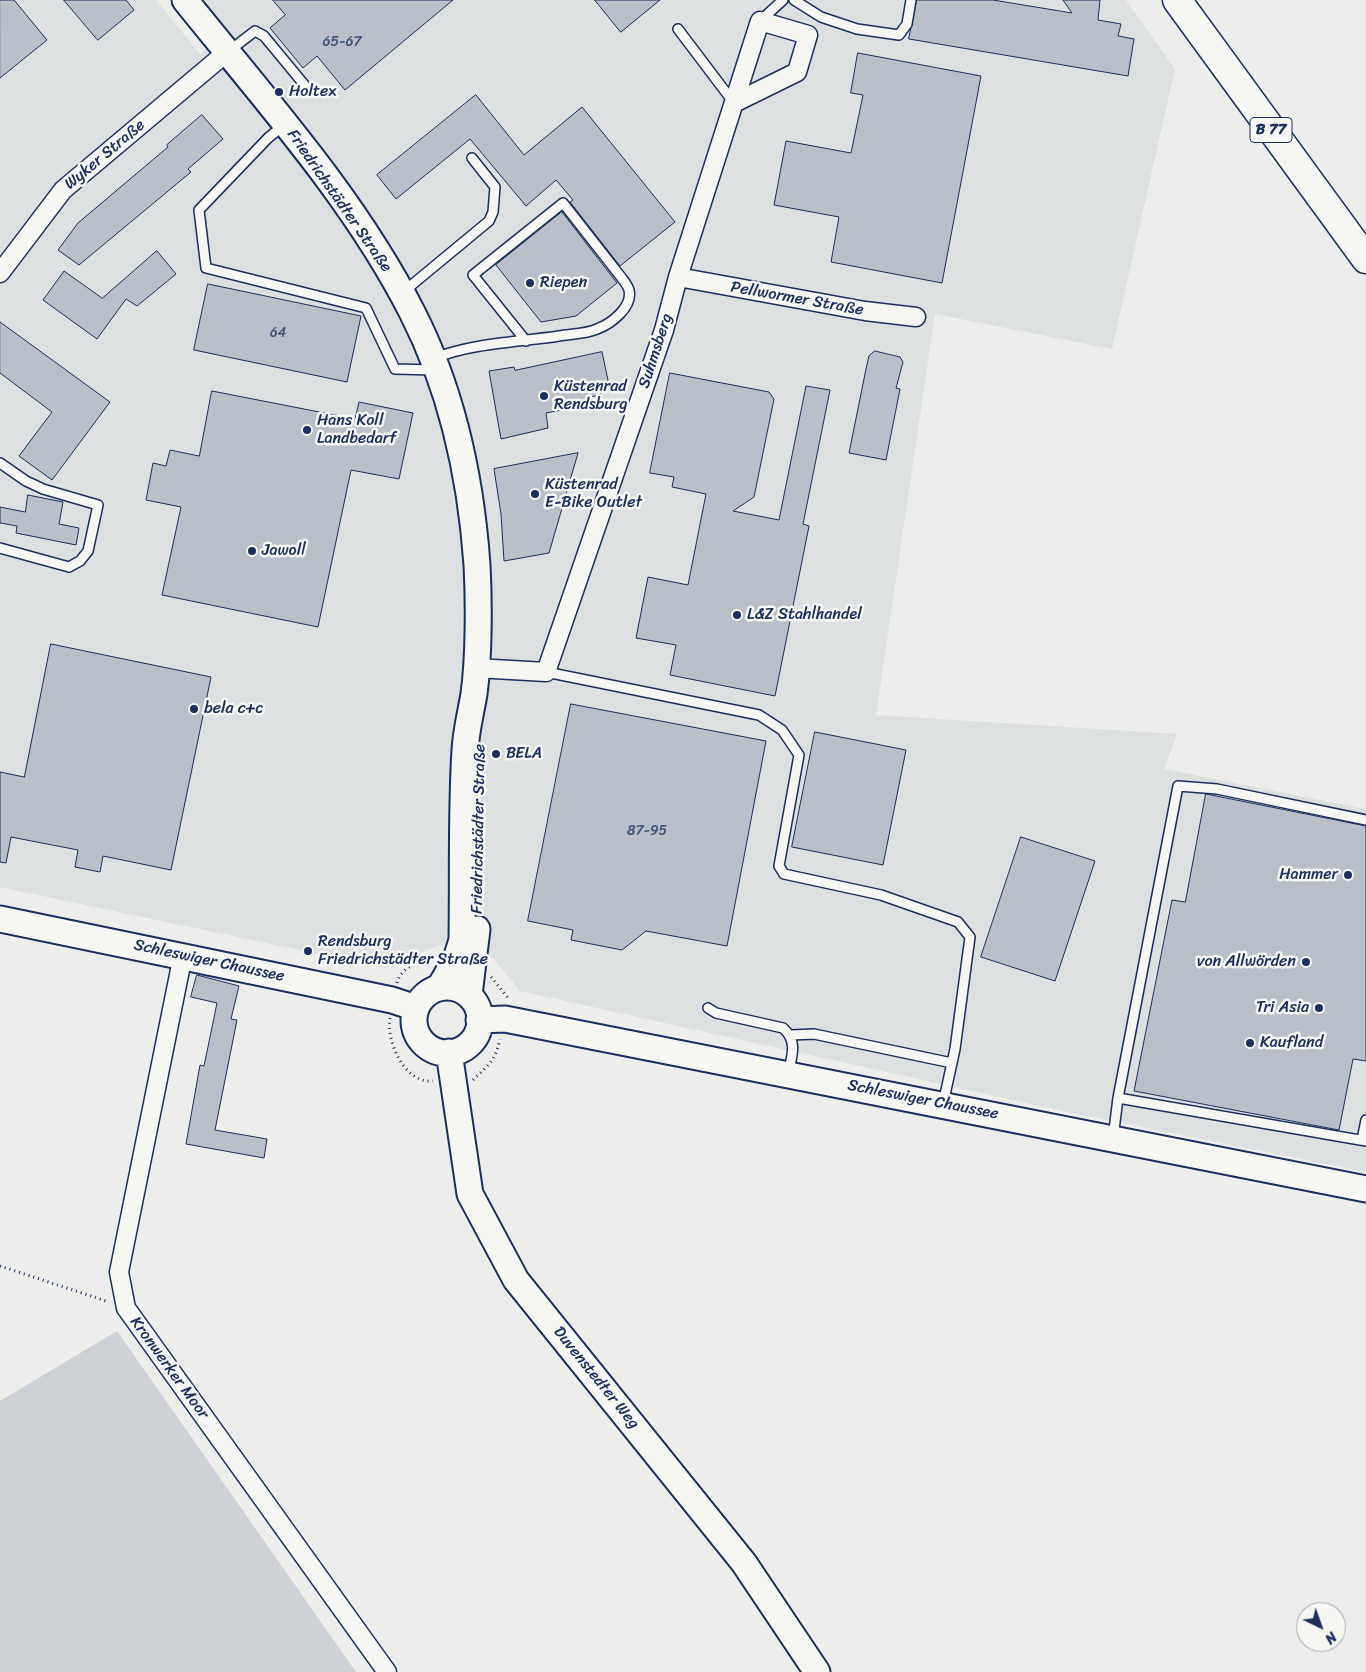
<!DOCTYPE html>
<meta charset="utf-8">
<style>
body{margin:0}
#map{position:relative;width:1366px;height:1672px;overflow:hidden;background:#edeeec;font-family:Sriracha,sans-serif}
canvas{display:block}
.north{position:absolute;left:1296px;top:1602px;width:50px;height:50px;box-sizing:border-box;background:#f6f6f2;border:1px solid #9ea6b7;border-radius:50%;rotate:138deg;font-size:14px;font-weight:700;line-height:20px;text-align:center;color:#1b2f5e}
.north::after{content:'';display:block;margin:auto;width:18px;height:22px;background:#1b2f5e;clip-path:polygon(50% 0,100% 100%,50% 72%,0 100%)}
</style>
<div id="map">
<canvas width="1366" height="1672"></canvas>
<div class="north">N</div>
</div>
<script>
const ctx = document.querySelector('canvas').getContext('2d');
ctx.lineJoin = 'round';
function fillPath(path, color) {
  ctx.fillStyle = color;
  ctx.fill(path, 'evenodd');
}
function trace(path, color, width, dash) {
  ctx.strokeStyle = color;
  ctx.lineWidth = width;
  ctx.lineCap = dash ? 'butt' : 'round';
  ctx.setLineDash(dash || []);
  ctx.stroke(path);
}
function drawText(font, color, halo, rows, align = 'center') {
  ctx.font = font + ' Sriracha,sans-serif';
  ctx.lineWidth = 5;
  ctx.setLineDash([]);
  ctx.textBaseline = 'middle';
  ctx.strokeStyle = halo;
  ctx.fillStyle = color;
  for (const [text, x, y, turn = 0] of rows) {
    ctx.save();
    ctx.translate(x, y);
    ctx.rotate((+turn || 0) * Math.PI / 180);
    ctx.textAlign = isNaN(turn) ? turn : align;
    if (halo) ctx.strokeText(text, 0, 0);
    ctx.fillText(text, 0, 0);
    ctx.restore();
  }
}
fillPath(new Path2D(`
 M0,0H156L200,54L228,31L203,0H1126L1175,69L1112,349L935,314L876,715L1177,734L1164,769L1366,809V1172L1081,1115L520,991L494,959L440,945L385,968L0,887Z`), '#dde0e1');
fillPath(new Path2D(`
 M117,1331L356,1672H0V1401Z`), '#ced2d7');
const building = new Path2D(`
 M0,0H14L47,40L0,78Z
 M64,0H126L134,10L98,40Z
 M273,0H453L345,90L317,56L303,68L270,28L285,15Z
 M595,0H660L621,32Z
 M917,0H993L1072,13L1063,0H1100L1098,20L1121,24L1118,36L1134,39L1128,76L909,39Z
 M858,53L981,76L942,283L831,262L839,217L774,205L786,141L851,153L863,95L851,93Z
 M476,95L524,155L582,107L675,222L620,266L570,202L573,200L556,180L526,206L470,139L396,199L377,175Z
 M202,115L223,139L188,169L191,172L79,265L58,250L78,223L168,147L167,145Z
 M562,212L617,283L576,316L541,322L496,265Z
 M157,251L176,274L137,306L126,299L97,339L43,300L64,271L102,298Z
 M208,284L361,316L347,382L194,350Z
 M0,322L110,402L52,480L19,456L52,412L0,373Z
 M875,351L900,357L903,362L896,388L900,389L886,460L849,453L866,369L869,356Z
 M602,352L608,380L600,395L590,397L592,404L546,413L548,428L501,439L489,371L514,367L515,370Z
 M670,373L769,392L774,399L754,497L733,511L779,520L806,386L830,390L803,524L809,526L775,696L670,675L676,645L636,638L648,577L688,585L706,494L672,487L674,477L650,473Z
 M212,391L355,419L359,402L413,413L399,479L351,470L318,627L162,595L181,507L146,500L153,463L166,466L170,450L199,456Z
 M578,453L549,553L504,561L501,514L494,469Z
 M28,495L63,502L59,524L79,528L76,545L16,533L17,526L0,523V507L25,512Z
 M51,644L211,677L171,870L103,856L100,872L75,867L78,850L11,837L6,863L0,862V772L24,777Z
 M571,704L766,741L727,946L646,931L622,950L571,940L573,930L528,921Z
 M815,732L906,750L883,865L792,847Z
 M1206,794L1366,826V1061L1353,1059L1339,1130L1134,1091L1172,900L1185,902Z
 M1021,837L1095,861L1055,981L981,957Z
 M197,975L239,986L231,1019L237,1020L215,1130L267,1139L264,1158L186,1144L200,1065L204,1066L217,1003L191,997Z`);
fillPath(building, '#b9bfc8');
trace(building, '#1b2f5e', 1);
const lane = new Path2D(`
 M794,0L821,17L857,29L899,35L907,24L911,0
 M760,21L783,0
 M678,29L734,103
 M229,51L255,31L264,36L307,88
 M284,125L268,138L199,210L206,268L366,308L395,369L436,370
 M402,293L489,221L493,212L495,187L472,158
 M435,358C472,343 519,342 559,336C571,334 586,334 597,329C611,324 633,307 629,290C628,286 624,281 621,277L563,203L473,275L526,341
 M0,463L26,481L43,489L98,505L88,551L80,561L69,567L0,548
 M546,672L759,715L782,730L799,755L779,866L784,874L881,895L958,922L970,937L955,1049L943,1104
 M708,1008L716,1013L783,1028C798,1041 792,1056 788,1074
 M791,1035L814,1034L952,1063
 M1118,1098L1178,786L1217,789L1366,820
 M1113,1138L1118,1098L1366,1141
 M1362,1140L1366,1120`);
const street = new Path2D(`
 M0,273L63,190L227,52
 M678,277L865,311L916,317
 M476,668L546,672L664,330L678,277L760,21L808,35L797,72L734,103
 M183,955L119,1272L126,1308L387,1672`);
const secondary = new Path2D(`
 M185,0C265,100 354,198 412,312C452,390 471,479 477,565C479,602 479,657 474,694C471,712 466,731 465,750C461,813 463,877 462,940L456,959L439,988
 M0,919L392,1000L416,1008
 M414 1020a33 33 0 1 1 66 0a33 33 0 1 1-66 0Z
 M469,995L477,929
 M479,1020L505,1019L1366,1189
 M449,1052L470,1194L516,1280L744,1563L817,1672`);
const primary = new Path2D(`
 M1177,0L1366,259`);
trace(lane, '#1b2f5e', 12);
trace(street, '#1b2f5e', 21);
trace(secondary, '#1b2f5e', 29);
trace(primary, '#1b2f5e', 31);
trace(new Path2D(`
 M491,977L509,999
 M397,983C401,967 418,962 433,960
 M390,1018C386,1042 405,1084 433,1081
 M473,1080C488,1065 495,1062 500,1039
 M0,1266L109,1302`), '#1b2f5e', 3, [1, 4]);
trace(lane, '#f6f6f2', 9);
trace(street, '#f6f6f2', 18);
trace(secondary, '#f6f6f2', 25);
trace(primary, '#f6f6f2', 28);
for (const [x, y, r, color] of [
 [279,92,5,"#1b2f5e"],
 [530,283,5,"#1b2f5e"],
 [544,396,5,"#1b2f5e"],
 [307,430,5,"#1b2f5e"],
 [535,494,5,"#1b2f5e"],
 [252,551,5,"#1b2f5e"],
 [737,615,5,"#1b2f5e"],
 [194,709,5,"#1b2f5e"],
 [496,754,5,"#1b2f5e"],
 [1348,875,5,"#1b2f5e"],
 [308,951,5,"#1b2f5e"],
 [1306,962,5,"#1b2f5e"],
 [1319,1008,5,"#1b2f5e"],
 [1250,1043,5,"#1b2f5e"]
]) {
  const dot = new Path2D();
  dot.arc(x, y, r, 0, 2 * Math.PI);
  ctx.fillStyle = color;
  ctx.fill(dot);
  trace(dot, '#f6f6f2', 2);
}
drawText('14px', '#425378', null, [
 ["65-67",342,42],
 ["64",278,333],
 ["87-95",647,831]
]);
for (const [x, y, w] of [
 [1271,130,42]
]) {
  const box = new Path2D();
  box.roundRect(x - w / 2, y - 12.5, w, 25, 4);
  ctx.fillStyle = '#f6f6f2';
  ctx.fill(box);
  trace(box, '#1b2f5e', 1);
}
drawText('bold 15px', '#1b2f5e', null, [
 ["B 77",1271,130]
]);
drawText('16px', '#1b2f5e', '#f6f6f2', [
 ["Holtex",289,92],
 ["Riepen",540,283],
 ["Küstenrad",554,387],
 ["Rendsburg",554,405],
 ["Hans Koll",317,421],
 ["Landbedarf",317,439],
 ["Küstenrad",545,485],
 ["E-Bike Outlet",545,503],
 ["Jawoll",262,551],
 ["L&Z Stahlhandel",747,615],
 ["bela c+c",204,709],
 ["BELA",506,754],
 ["Hammer",1338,875,"right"],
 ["Rendsburg",318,942],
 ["Friedrichstädter Straße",318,960],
 ["von Allwörden",1296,962,"right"],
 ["Tri Asia",1309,1008,"right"],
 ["Kaufland",1260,1043]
], 'left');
drawText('16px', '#1b2f5e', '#f6f6f2', [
 ["Wyker Straße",105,155,-40],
 ["Friedrichstädter Straße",339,201,55],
 ["Pellwormer Straße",797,299,10],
 ["Suhmsberg",656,351,-72],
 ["Friedrichstädter Straße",479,829,-89],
 ["Schleswiger Chaussee",209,961,12],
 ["Schleswiger Chaussee",923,1100,11],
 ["Kronwerker Moor",169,1368,54],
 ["Duvenstedter Weg",596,1378,51]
]);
</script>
